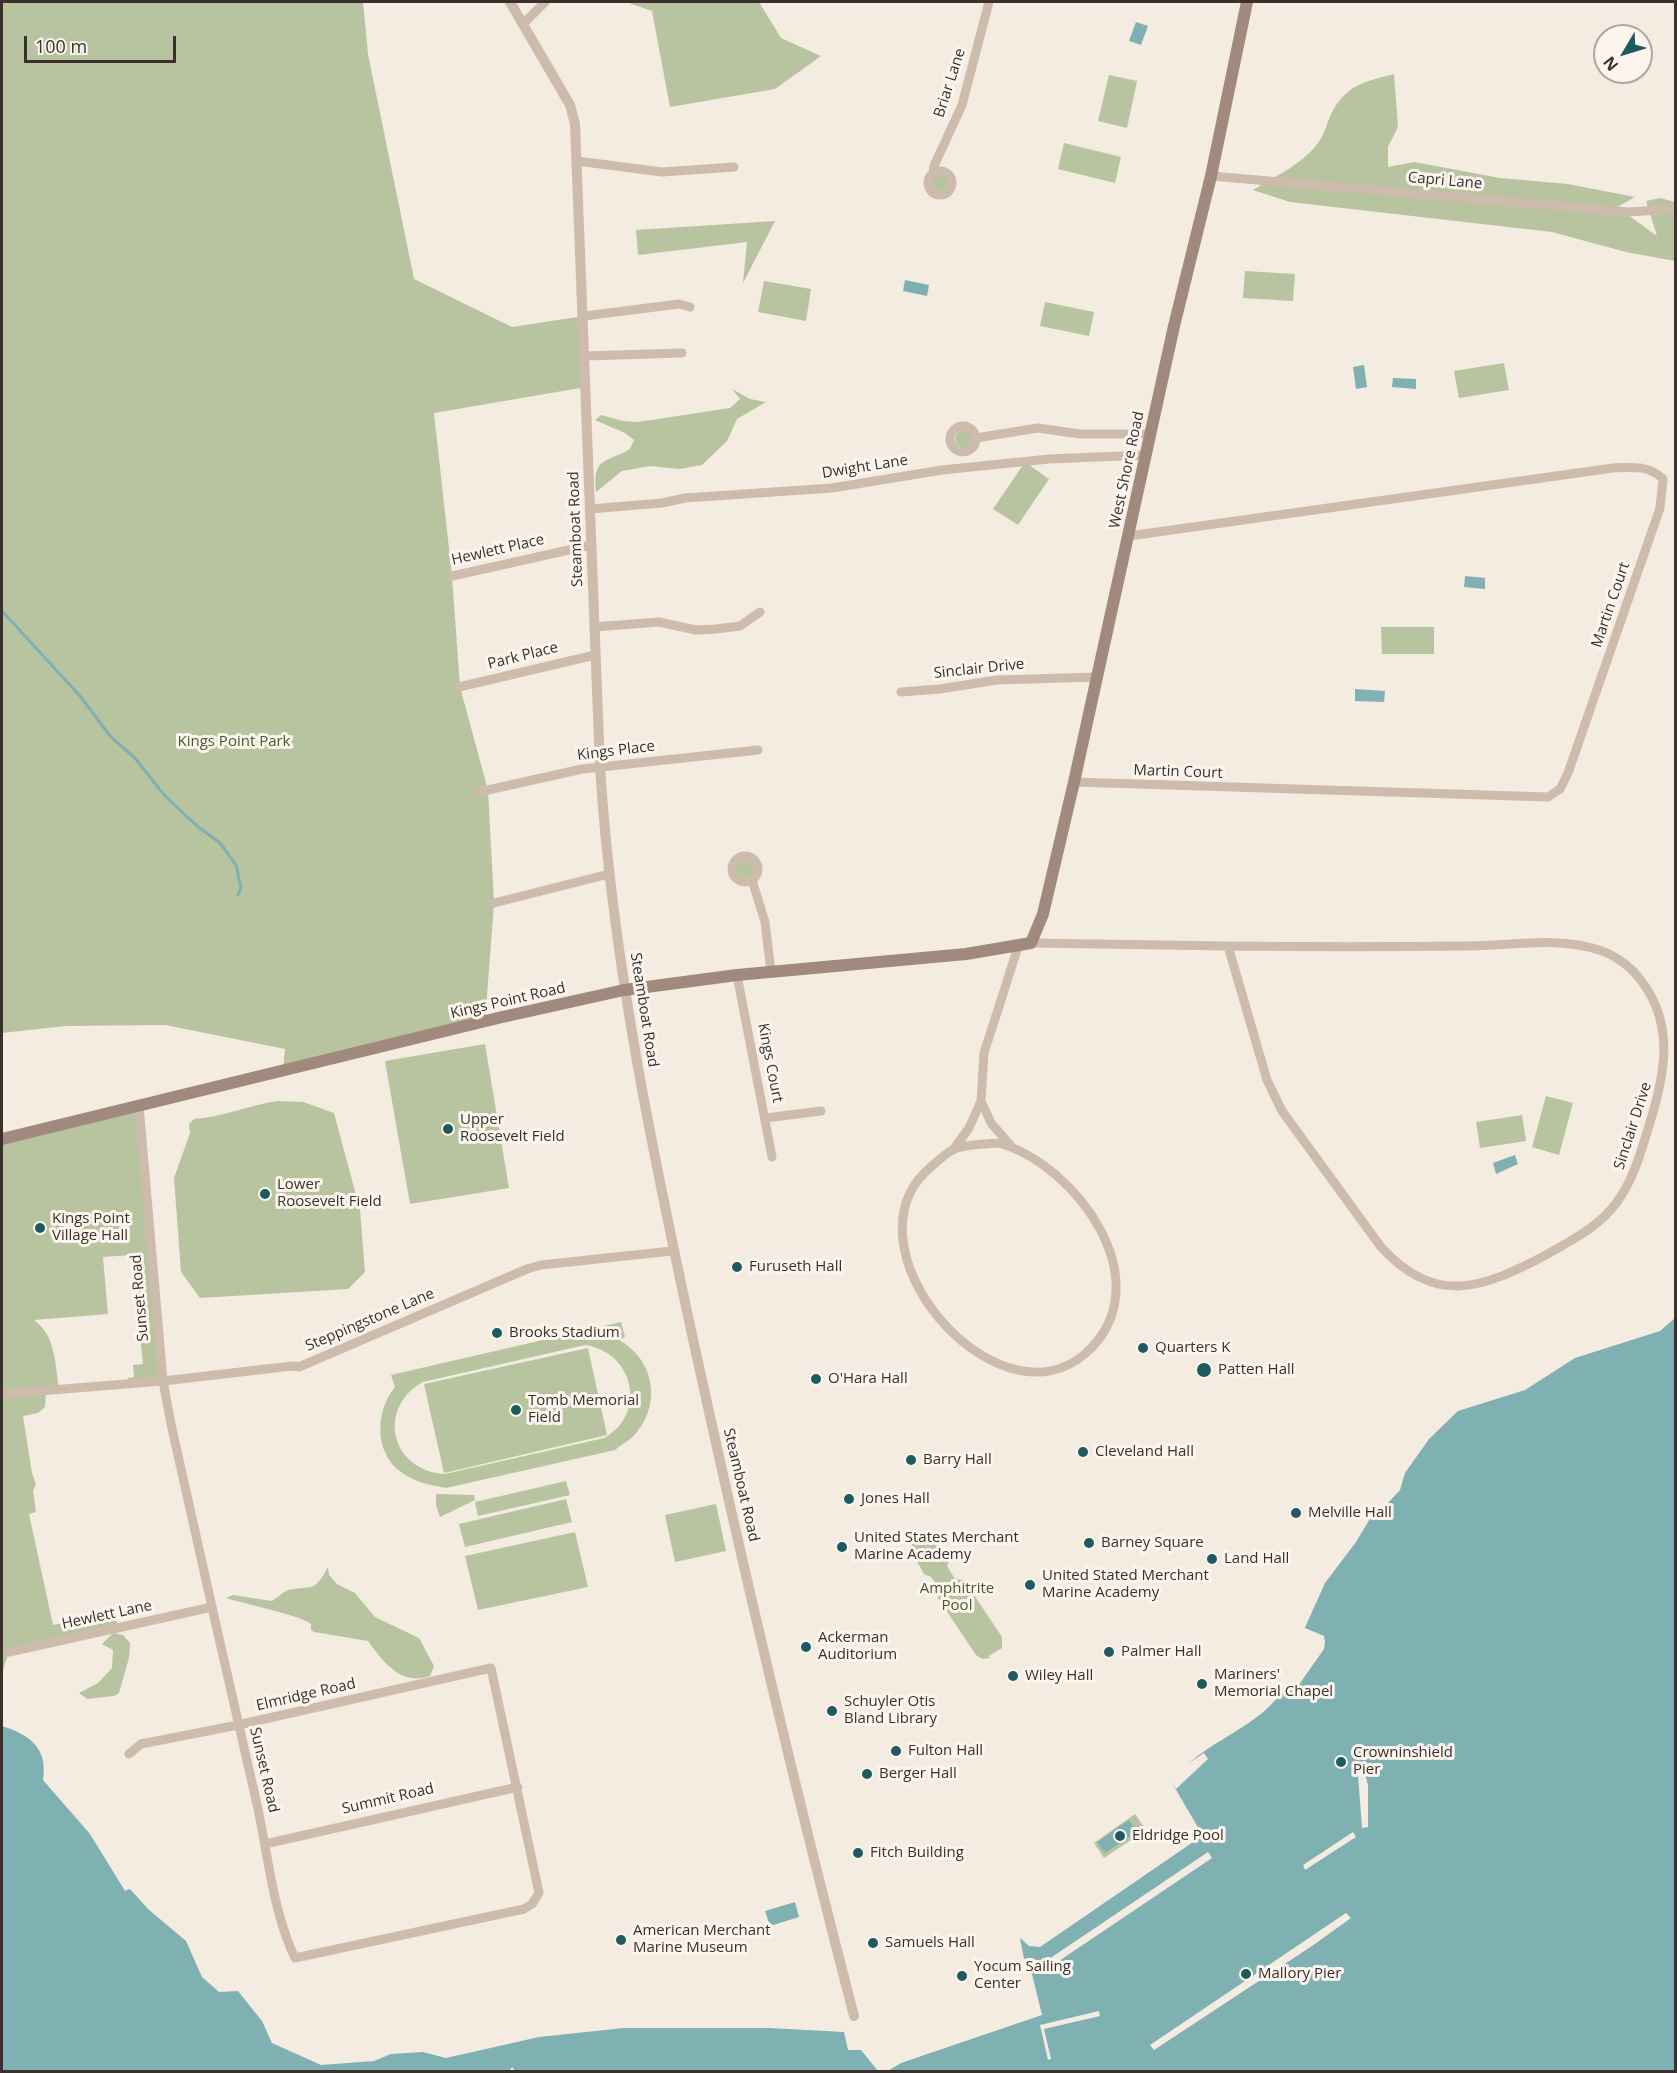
<!DOCTYPE html>
<style>
body{margin:0}
#map{position:relative;width:1677px;height:2073px;overflow:hidden;background:#f4ebe1;font-family:"Open Sans",sans-serif}
canvas{display:block}
.frame{position:absolute;inset:0;border:3px solid #3b302b;pointer-events:none}
.north{position:absolute;left:1593px;top:24px;width:60px;height:60px;box-sizing:border-box;background:#fbf5ee;border:2px solid #aea6a0;border-radius:50%;rotate:232deg;font-size:16px;font-weight:700;line-height:24px;text-align:center;color:#3b302b}
.north::after{content:'';display:block;margin:auto;width:21px;height:27px;background:#1f5a5e;clip-path:polygon(50% 0,100% 100%,50% 72%,0 100%)}
.scale{position:absolute;left:24px;top:36px;width:152px;height:27px;box-sizing:border-box;border:3px solid #3b302b;border-top:0;padding-left:8px;font-size:18px;line-height:21px;white-space:nowrap;color:#3b302b;-webkit-text-stroke:4px #fbf5ee;paint-order:stroke}
</style>
<div id="map">
<canvas width="1677" height="2073"></canvas>
<div class="frame"></div>
<div class="north">N</div>
<div class="scale">100 m</div>
</div>
<script>
const ctx = document.querySelector('canvas').getContext('2d');
ctx.lineJoin = 'round';
function fillPath(path, color) {
  ctx.fillStyle = color;
  ctx.fill(path, 'evenodd');
}
function trace(path, color, width, dash) {
  ctx.strokeStyle = color;
  ctx.lineWidth = width;
  ctx.lineCap = dash ? 'butt' : 'round';
  ctx.setLineDash(dash || []);
  ctx.stroke(path);
}
function drawText(font, color, halo, rows, align = 'center') {
  ctx.font = font + ' "Open Sans",sans-serif';
  ctx.lineWidth = 6;
  ctx.setLineDash([]);
  ctx.textBaseline = 'middle';
  ctx.strokeStyle = halo;
  ctx.fillStyle = color;
  for (const [text, x, y, turn = 0] of rows) {
    ctx.save();
    ctx.translate(x, y);
    ctx.rotate((+turn || 0) * Math.PI / 180);
    ctx.textAlign = isNaN(turn) ? turn : align;
    if (halo) ctx.strokeText(text, 0, 0);
    ctx.fillText(text, 0, 0);
    ctx.restore();
  }
}
fillPath(new Path2D(`
 M2,2H363L368,54L414,279L512,327L584,316L586,387L434,413L452,576L460,687L488,790L494,903L485,1021L283,1071L285,1049L165,1025L66,1026L2,1033Z
 M626,2H759L781,38L821,56L775,89L670,107L652,11Z
 M1394,74L1398,127L1388,147V167L1414,162L1500,178L1568,184L1635,197L1617,207L1657,236L1646,201L1660,198L1675,202V261L1626,252L1552,232L1290,202L1253,190C1276,176 1305,163 1320,140C1325,133 1327,123 1331,114C1347,84 1364,82 1394,74Z
 M1109,75L1137,81L1127,128L1098,121Z
 M1064,143L1121,157L1115,183L1058,169Z
 M931 182a9 9 0 1 1 18 0a9 9 0 1 1-18 0Z
 M775,221L743,283L747,242L638,255L636,230Z
 M1245,271L1295,274L1293,301L1243,298Z
 M764,281L811,289L806,321L758,312Z
 M1045,302L1094,312L1089,336L1040,326Z
 M1504,363L1509,390L1459,398L1454,371Z
 M732,389L750,399L766,402L737,419L727,441L702,465L680,469L650,466L622,471L596,492C592,456 607,463 630,449L634,440L625,433L595,420L601,415L623,421L638,422L730,408L740,399Z
 M955 439a9 9 0 1 1 18 0a9 9 0 1 1-18 0Z
 M1025,462L1049,479L1018,525L993,509Z
 M1381,627H1434V654H1382Z
 M736 869a9 9 0 1 1 18 0a9 9 0 1 1-18 0Z
 M485,1044L509,1188L410,1204L385,1061Z
 M1546,1096L1573,1103L1559,1155L1532,1147Z
 M278,1101L303,1102L334,1113L360,1210L365,1272L348,1289L200,1298L181,1272L174,1178L190,1133L189,1124L194,1119C223,1117 249,1105 278,1101Z
 M139,1106L163,1381L129,1384L128,1378L134,1377L133,1365L143,1364L132,1255L103,1257L108,1314L34,1320C56,1336 55,1364 59,1389L46,1390L45,1407L38,1413L23,1416L32,1473L36,1484L33,1490L36,1512L29,1514L53,1625L115,1613L118,1628L9,1652L2,1673V1137Z
 M1522,1115L1526,1141L1480,1148L1476,1122Z
 M621,1322L625,1337L619,1340C653,1359 662,1401 637,1432C632,1439 622,1444 615,1450L446,1488C430,1485 414,1482 401,1472C374,1453 375,1411 395,1387L391,1375ZM585,1345C634,1352 648,1414 604,1438L445,1474C391,1471 376,1408 423,1382Z
 M588,1348L607,1435L444,1473L424,1384Z
 M566,1481L570,1495L478,1516L475,1502Z
 M436,1494L474,1495L475,1500L440,1517L436,1505Z
 M566,1499L572,1522L465,1547L459,1524Z
 M716,1504L726,1551L675,1562L665,1515Z
 M575,1532L588,1587L478,1610L465,1556Z
 M922,1536C936,1536 942,1550 949,1561L947,1566L955,1579L964,1580L1002,1637V1648L989,1656L990,1658L982,1659L976,1655L938,1598L940,1589L931,1577L924,1574L910,1549L913,1542Z
 M328,1567L329,1575L337,1584L355,1593L375,1617L419,1638L434,1666L430,1676C401,1686 384,1663 368,1641L314,1632L311,1630V1624C300,1615 245,1604 226,1598L233,1595L272,1601C277,1598 283,1592 288,1590C313,1585 314,1593 328,1567Z
 M113,1633L123,1635L130,1643L129,1658L119,1693L114,1696L87,1699L79,1693L98,1683L112,1668L113,1650L102,1644Z
 M1135,1814L1146,1830L1104,1858L1094,1843Z`), '#b8c4a0');
fillPath(new Path2D(`
 M1136,22L1148,26L1141,45L1129,41Z
 M905,280L929,285L927,296L903,291Z
 M1364,365L1367,387L1356,389L1353,367Z
 M1393,378L1416,379V389L1392,387Z
 M1465,576L1485,578V589L1464,587Z
 M1355,689L1385,691L1384,702L1355,701Z
 M1515,1155L1518,1164L1496,1174L1493,1163Z
 M1675,1318V2071L886,2072L901,2063L1042,2015L1029,1962L1028,1958L1024,1959L1020,1938L1029,1946L1040,1947L1199,1838V1829L1172,1783C1199,1740 1263,1730 1287,1683L1293,1685L1318,1644L1303,1632L1325,1583L1356,1542L1374,1512L1386,1505L1400,1490L1405,1473L1429,1439L1458,1411L1525,1390L1575,1358L1660,1331Z
 M2,1726C30,1735 48,1748 43,1780L90,1834L125,1891L130,1889L148,1909L186,1941L202,1977L219,1992L238,1991L262,2021L272,2043L321,2065L374,2061L391,2054L423,2052L446,2058L539,2037L624,2028H769L844,2032L848,2050H861L878,2071L516,2072L512,2067L509,2072L2,2071Z
 M1129,1820L1137,1832L1105,1853L1097,1842Z
 M795,1902L799,1917L770,1926L765,1911Z`), '#7fb0b2');
fillPath(new Path2D(`
 M1305,1628L1324,1636L1325,1642L1324,1649L1296,1689L1286,1684L1288,1680L1294,1681L1316,1644L1300,1634Z
 M1204,1753L1208,1759L1176,1789L1172,1783L1180,1769Z
 M1357,1761L1364,1770L1368,1785V1827L1362,1828Z
 M1353,1832L1356,1837L1305,1870L1303,1865Z
 M1208,1852L1212,1858L1047,1969L1043,1963Z
 M1346,1913L1351,1918L1312,1946L1154,2050L1150,2045Z
 M1099,2011L1100,2016L1044,2029L1051,2059L1048,2060L1040,2025Z`), '#f4ebe1');
trace(new Path2D(`
 M2,611L80,696L111,737L135,758L165,796L197,826L220,843L236,865L241,888L238,895`), '#7fb0b2', 3);
trace(new Path2D(`
 M523,24L545,2
 M577,161L662,172L734,167
 M928 183a12 12 0 1 1 24 0a12 12 0 1 1-24 0Z
 M933,172L934,166L962,105L989,2
 M1211,176L1628,212L1676,209
 M584,316L679,304L690,307
 M585,356L682,353
 M950 439a13 13 0 1 1 26 0a13 13 0 1 1-26 0Z
 M976,438L1038,428L1080,434H1150
 M590,509L662,503L685,498L832,488L942,470L1049,459L1146,455
 M448,577L591,545
 M594,627L659,622L696,630L716,629L740,626L760,612
 M459,687L595,655
 M901,692L940,689L997,680L1097,677
 M1074,782L1548,797L1560,789L1568,773L1660,508L1663,479C1649,465 1632,467 1613,468L1129,536
 M479,792L582,769L758,750
 M732 869a13 13 0 1 1 26 0a13 13 0 1 1-26 0Z
 M752,880L765,922L771,972
 M494,903L609,874
 M1031,943L1228,946L1267,1080L1282,1111L1381,1247C1436,1307 1483,1288 1546,1255C1572,1240 1599,1227 1617,1202C1633,1180 1640,1155 1648,1129C1666,1073 1677,1019 1634,972C1625,963 1612,954 1599,950C1558,936 1511,946 1468,946C1388,947 1308,947 1228,946
 M737,975L772,1157
 M981,1101L991,1123L1011,1146
 M766,1118L821,1111
 M999,1143C1077,1165 1163,1284 1086,1353C996,1432 836,1244 932,1166C939,1160 946,1153 954,1149C967,1144 985,1144 999,1143Z
 M953,1150L969,1128L981,1101L984,1053L1018,947
 M2,1394L163,1381L292,1366L299,1367L527,1269L541,1265L672,1251
 M9,1652L212,1607
 M129,1754L141,1744L238,1725L491,1668L539,1893L532,1904L524,1909L295,1958C272,1910 268,1852 256,1800C227,1675 199,1549 171,1424L163,1381L139,1106
 M265,1844L518,1787`), '#cdbbac', 9);
trace(new Path2D(`
 M510,2L570,105L575,124L600,767C612,957 651,1144 691,1330C741,1560 795,1789 854,2016`), '#cdbbac', 10);
trace(new Path2D(`
 M2,1139L498,1018L624,990L737,975L966,954L1031,943L1043,914L1074,782L1174,326L1211,176L1247,2`), '#a18a7d', 12);
for (const [x, y, r, color] of [
 [448,1129,6,"#1f5a5e"],
 [265,1194,6,"#1f5a5e"],
 [40,1228,6,"#1f5a5e"],
 [737,1267,6,"#1f5a5e"],
 [497,1333,6,"#1f5a5e"],
 [1143,1348,6,"#1f5a5e"],
 [1204,1370,8,"#1f5a5e"],
 [816,1379,6,"#1f5a5e"],
 [516,1410,6,"#1f5a5e"],
 [1083,1452,6,"#1f5a5e"],
 [911,1460,6,"#1f5a5e"],
 [849,1499,6,"#1f5a5e"],
 [1296,1513,6,"#1f5a5e"],
 [1089,1543,6,"#1f5a5e"],
 [842,1547,6,"#1f5a5e"],
 [1212,1559,6,"#1f5a5e"],
 [1030,1585,6,"#1f5a5e"],
 [806,1647,6,"#1f5a5e"],
 [1109,1652,6,"#1f5a5e"],
 [1013,1676,6,"#1f5a5e"],
 [1202,1684,6,"#1f5a5e"],
 [832,1711,6,"#1f5a5e"],
 [896,1751,6,"#1f5a5e"],
 [1341,1762,6,"#1f5a5e"],
 [867,1774,6,"#1f5a5e"],
 [1120,1836,6,"#1f5a5e"],
 [858,1853,6,"#1f5a5e"],
 [621,1940,6,"#1f5a5e"],
 [873,1943,6,"#1f5a5e"],
 [1246,1974,6,"#1f5a5e"],
 [962,1976,6,"#1f5a5e"]
]) {
  const dot = new Path2D();
  dot.arc(x, y, r, 0, 2 * Math.PI);
  ctx.fillStyle = color;
  ctx.fill(dot);
  trace(dot, '#fbf5ee', 2);
}
drawText('15px', '#3b302b', '#fbf5ee', [
 ["Briar Lane",950,83,-72],
 ["Capri Lane",1445,181,5],
 ["Dwight Lane",865,467,-9],
 ["West Shore Road",1127,470,-78],
 ["Steamboat Road",576,529,-92],
 ["Hewlett Place",498,550,-13],
 ["Martin Court",1611,605,-71],
 ["Park Place",523,656,-14],
 ["Sinclair Drive",979,669,-6],
 ["Kings Place",616,751,-7],
 ["Martin Court",1178,772,2],
 ["Kings Point Road",508,1001,-13],
 ["Steamboat Road",644,1010,81],
 ["Kings Court",770,1063,79],
 ["Sinclair Drive",1633,1126,-72],
 ["Sunset Road",140,1298,-95],
 ["Steppingstone Lane",370,1320,-23],
 ["Steamboat Road",741,1485,77],
 ["Hewlett Lane",107,1615,-12],
 ["Elmridge Road",306,1695,-13],
 ["Sunset Road",264,1770,77],
 ["Summit Road",388,1799,-13]
]);
drawText('15px', '#4a5a2e', '#fbf5ee', [
 ["Kings Point Park",234,742],
 ["Amphitrite",957,1589],
 ["Pool",957,1606]
]);
drawText('15px', '#3b302b', '#fbf5ee', [
 ["Upper",460,1120],
 ["Roosevelt Field",460,1137],
 ["Lower",277,1185],
 ["Roosevelt Field",277,1202],
 ["Kings Point",52,1219],
 ["Village Hall",52,1236],
 ["Furuseth Hall",749,1267],
 ["Brooks Stadium",509,1333],
 ["Quarters K",1155,1348],
 ["Patten Hall",1218,1370],
 ["O'Hara Hall",828,1379],
 ["Tomb Memorial",528,1401],
 ["Field",528,1418],
 ["Cleveland Hall",1095,1452],
 ["Barry Hall",923,1460],
 ["Jones Hall",861,1499],
 ["Melville Hall",1308,1513],
 ["United States Merchant",854,1538],
 ["Marine Academy",854,1555],
 ["Barney Square",1101,1543],
 ["Land Hall",1224,1559],
 ["United Stated Merchant",1042,1576],
 ["Marine Academy",1042,1593],
 ["Ackerman",818,1638],
 ["Auditorium",818,1655],
 ["Palmer Hall",1121,1652],
 ["Mariners'",1214,1675],
 ["Memorial Chapel",1214,1692],
 ["Wiley Hall",1025,1676],
 ["Schuyler Otis",844,1702],
 ["Bland Library",844,1719],
 ["Fulton Hall",908,1751],
 ["Crowninshield",1353,1753],
 ["Pier",1353,1770],
 ["Berger Hall",879,1774],
 ["Eldridge Pool",1132,1836],
 ["Fitch Building",870,1853],
 ["American Merchant",633,1931],
 ["Marine Museum",633,1948],
 ["Samuels Hall",885,1943],
 ["Yocum Sailing",974,1967],
 ["Center",974,1984],
 ["Mallory Pier",1258,1974]
], 'left');
</script>
